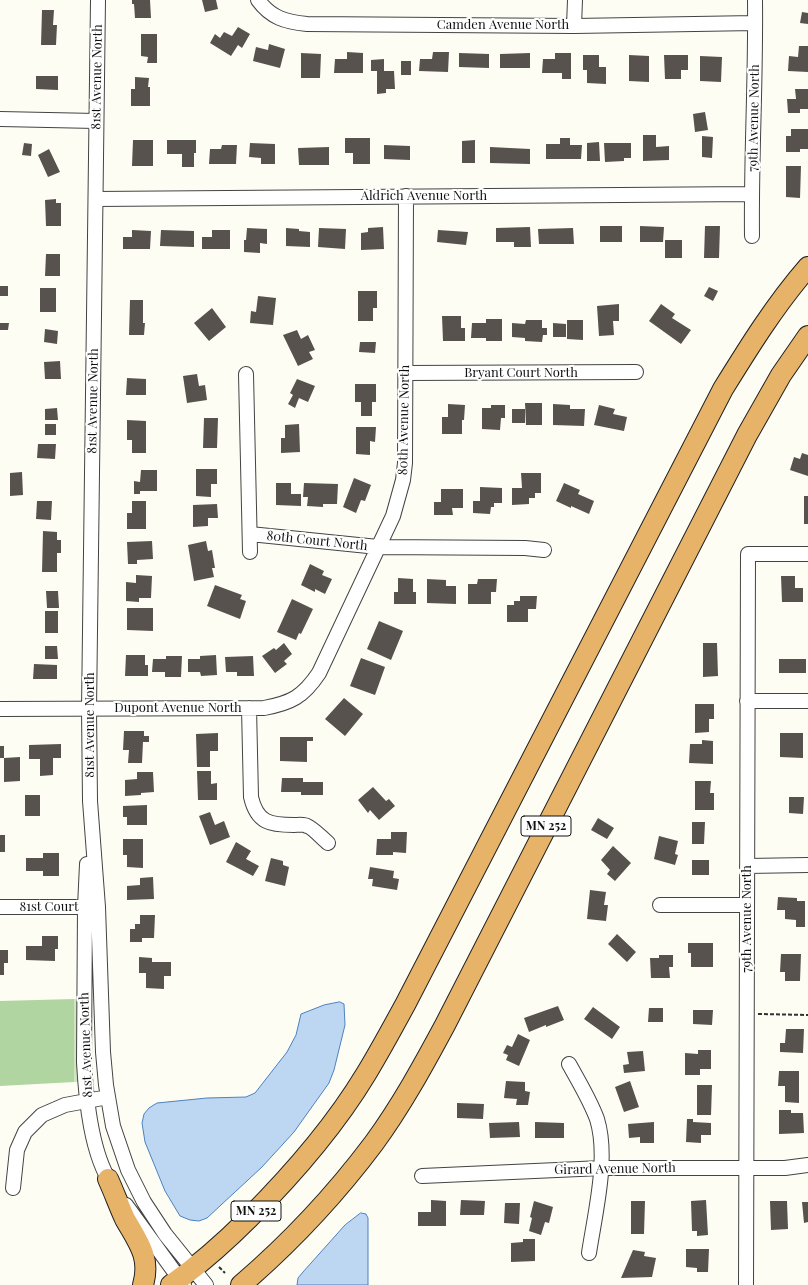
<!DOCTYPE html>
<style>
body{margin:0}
canvas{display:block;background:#fefdf4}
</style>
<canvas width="808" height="1285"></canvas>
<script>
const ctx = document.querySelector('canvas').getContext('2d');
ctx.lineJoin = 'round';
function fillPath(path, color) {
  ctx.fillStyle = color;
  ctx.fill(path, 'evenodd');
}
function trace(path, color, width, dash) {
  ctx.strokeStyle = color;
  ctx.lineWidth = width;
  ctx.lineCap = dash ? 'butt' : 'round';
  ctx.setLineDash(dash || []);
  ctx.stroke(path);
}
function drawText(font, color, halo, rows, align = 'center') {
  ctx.font = font + ' "Playfair Display",serif';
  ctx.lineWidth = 4;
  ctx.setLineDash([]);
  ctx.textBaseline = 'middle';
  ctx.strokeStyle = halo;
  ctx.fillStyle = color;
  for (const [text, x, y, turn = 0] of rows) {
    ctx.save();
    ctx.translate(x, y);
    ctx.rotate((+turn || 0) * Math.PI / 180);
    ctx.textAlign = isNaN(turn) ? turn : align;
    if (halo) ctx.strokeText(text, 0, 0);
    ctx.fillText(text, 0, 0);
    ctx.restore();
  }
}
fillPath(new Path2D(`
 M74,999H81V1082H74Z`), '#cee6c0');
fillPath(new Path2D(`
 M74,999V1082L0,1086V1001Z`), '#b1d5a0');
const water = new Path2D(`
 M340,1002L344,1004L345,1025L334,1070L329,1083L294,1132L262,1167L207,1218L199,1221L190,1220L180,1216L165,1191L145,1142L142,1123L144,1114L149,1108L157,1103L207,1098L246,1097L255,1093L287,1052L296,1035L301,1014L324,1005Z
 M361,1213L366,1214L368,1218V1285H297L298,1278L303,1272L345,1225Z`);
fillPath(water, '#bdd6f1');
trace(water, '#4b82c0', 1);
fillPath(new Path2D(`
 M132,0H150L151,18H135L134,4H132Z
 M202,0H216L218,9L205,12Z
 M42,10H54L53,25H57L56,45H41Z
 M802,12L808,13V24L800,23Z
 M238,27L250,34L242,48L238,45L231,56L210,43L215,34L220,38L224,32L232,36Z
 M141,34H157V63H147L148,57L141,56Z
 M269,44L285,49L280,68L253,61L256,47L268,50Z
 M799,46H808V72L788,71L789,56L798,57Z
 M347,52L363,53V73H334L335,59H347Z
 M433,52H449L448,72L419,71L420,59H432Z
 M301,53L321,54L320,78H301Z
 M459,53L489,54V68L459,67Z
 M530,53V68H500V54Z
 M555,53H571V79H562V73H542L543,59H555Z
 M583,55H599V67H606V84L587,83V70H583Z
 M629,55L649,56V82L629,81Z
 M664,55H688V70H681V79H665Z
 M700,56L722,57L721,82L700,81Z
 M384,59V71H394L395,89H386V93L377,94V71H371V60Z
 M401,61H411V75H401Z
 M36,76H58V90L36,89Z
 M135,77L149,78L148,87H150V106H131V89H135Z
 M795,89H808V109H800V113H788L787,99H796Z
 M705,112L708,130L695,132L693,114Z
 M791,129H808V149H800V152H786V136H791Z
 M643,135H656V147L669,146V160L643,161Z
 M702,136L713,137L712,158L702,157Z
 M345,138H370V164H353V153H345Z
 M560,138H570V145H582L581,159H546V144H560Z
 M133,140H153V166H132Z
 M167,140H196V153H194V167H182V154H167Z
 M475,140V163H462V141Z
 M599,142L600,161H587V143Z
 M24,143L32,144L31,156L22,155Z
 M250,143L275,144V164H261V158L249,157Z
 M604,143H631V158H624V161L605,162Z
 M222,145H237L236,164H209L210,149H221Z
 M384,145L410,146V160L384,159Z
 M329,147V165H299L298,148Z
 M490,147L530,149V164L490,163Z
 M49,149L60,172L48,177L38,155Z
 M786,166H801L800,198L786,197Z
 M56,199V203H61V226H46L45,200Z
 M600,226H622V242H600Z
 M640,226L664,227L663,242H640Z
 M705,226H720L719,258H704Z
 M383,227L384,249L361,250V233L368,232V228Z
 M530,227L531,247H514V242H496V228Z
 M247,228L267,229V244L260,243V253L244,252V240H246Z
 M286,228L299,229V231L310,232V247L286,246Z
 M319,228L346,229L345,249L318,247Z
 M573,228L574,244H539L538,229Z
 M132,230L151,231L150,249H123V237H132Z
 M161,230L194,231V247L160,246Z
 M212,230H230V249H202V237H212Z
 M438,230L468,232L466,245L437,242Z
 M665,240H682V258H665Z
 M46,254H60V276H45Z
 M0,286H8V296H0Z
 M709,287L718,291L713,301L704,296Z
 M40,288H56V312H40Z
 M358,291H377V308H373V321H358Z
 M258,296L276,298L273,325L250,323L251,311L256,312Z
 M130,300H143V323H145L144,335H129Z
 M619,304V321H613L614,335L599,336L597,306Z
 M661,304L675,314L672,318L691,330L681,344L649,321Z
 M212,308L226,327L209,341L194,323Z
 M442,316H461V328H465V341H443Z
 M486,319H502V341H486V338H471L472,323H486Z
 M526,320H542V328H547V335H543L542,342L525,341V338L512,337V323L525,324Z
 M567,320H583V340L567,339Z
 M0,323H9L8,330H0Z
 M553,323L566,324V337H553Z
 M45,329L58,331L57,344L44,342Z
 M297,330L301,339L308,335L315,350L309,352L313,359L298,366L283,335Z
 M360,342H376L375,353L359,352Z
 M60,361L61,379H45L44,362Z
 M197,374L199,386L205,385L207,400L187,403L183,376Z
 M127,378L146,379V395H126Z
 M297,379L315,386L308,402L299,398L295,408L288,404L293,395L290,393Z
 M355,384H376V402H372V416H361V402H355Z
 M525,403H542V425H526Z
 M448,404L465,405L464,420H462V434H442V417H448Z
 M553,404L570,405V409H585L584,426L553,425Z
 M491,405H505V418H501L500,430L482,429V408H491Z
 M599,405L615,409L613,414L627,417L624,431L594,425Z
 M57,408L58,420H45V409Z
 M512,409H525V423H512Z
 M204,418H218L217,448H203Z
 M127,420L146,421V453H132V440H127Z
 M45,424H56V435H45Z
 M299,424L300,452L281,453V438H285V425Z
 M356,427H376L375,442L370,441V455L356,454Z
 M38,444H56L55,459L37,458Z
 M802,453L808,455V476L790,470L794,457L800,459Z
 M196,469H217V484H211V497L196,496Z
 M141,470H157V491H140V494H134V481L140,482Z
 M22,472L23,495L10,496V473Z
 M521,473H541V493H535V498H529V504L512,505V488H522Z
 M354,478L371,485L365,501L361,500L356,513L343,507Z
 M276,483H291V494H301V506L276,505Z
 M304,483L338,484L337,504H323V507L307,506L308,497H303Z
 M564,483L580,490L578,494L594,501L589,514L571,506V508L556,501Z
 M480,487L502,488V503H494V507H491L490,514L473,513V501H480Z
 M441,489H463V508H452L453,515H434V502H441Z
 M804,496H808V524H804Z
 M37,501H52L51,520L36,519Z
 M132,501H146V529H127V513H132Z
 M217,504L218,518H208V526L193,527V505Z
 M43,531L57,532V540H61V553H57V572H42Z
 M152,541L153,559L137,560V564H128L127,542Z
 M206,541L208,551L212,550L215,568H212L214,577L194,581L188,545Z
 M310,564L324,571L322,575L332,579L325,594L315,589V592L301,585Z
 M136,575L152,576L151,598H139V602L126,601V582L136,583Z
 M781,576H795V588H803V602H782Z
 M398,578L413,579V592H416V604H394V592H398Z
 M427,579L446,580V586H456V604L427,603Z
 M478,579H497L496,592H491V604H468V584H477Z
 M215,585L242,595L240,599L246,601L240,619L207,606Z
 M46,591H58L59,608H47Z
 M520,596H537L536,609H528V622H507V605H514V601H520Z
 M292,599L313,609L301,634L299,633L296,640L277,632Z
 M127,608H153V631L127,630Z
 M45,611H58V633H45Z
 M379,621L403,631L391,660L367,649Z
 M284,643L292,654L284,661L287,664L275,673L262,656L274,648L276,650Z
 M703,643H717L718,676L703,677Z
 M45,646H57L58,659H45Z
 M126,655H145V665H148V676H125Z
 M216,655L217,675L201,676L200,672H188V659H200V656Z
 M166,656H182L181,677H165V672H152L153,659H166Z
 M253,656L254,676H237V672H226L225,657Z
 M361,658L385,667L375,695L350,686Z
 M779,659H806V673H779Z
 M34,664L57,665V679H33Z
 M344,698L363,714L345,736L325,719Z
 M695,704H714V719H709V732L695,733Z
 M124,731H144V736H149V742H143L142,763H128L129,750H123Z
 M218,733V751H210V767H197L196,734Z
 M780,733H803V758L780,757Z
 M280,737H313V741H307V762L280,761Z
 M702,740L713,741V764L689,763L690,744H702Z
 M61,744V758H53V775L40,776V759H29V745Z
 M0,746H4V758H0Z
 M20,757V781L4,782V758Z
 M197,771H211V784L217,783V800H198Z
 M137,772H153L154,792L141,793V795L125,796V780L137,779Z
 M282,778H303V782H323V795H301V792H281Z
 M695,781H711L710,793H714V810H695Z
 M373,787L386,801L389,799L395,806L379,820L370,810L368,813L358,800Z
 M25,795H40V816H25Z
 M789,797H804L803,814L789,813Z
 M147,805V825H127V817H123V806Z
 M210,812L215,825L224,821L230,837L210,845L199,816Z
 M598,818L614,828L607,839L591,830Z
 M692,822H705L704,844H692Z
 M391,832H407L406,853L393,852V855H376L377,839H391Z
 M0,835H5V852H0Z
 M659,836L678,841L675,854L678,855L675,865L654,859Z
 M123,839H143V868L127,867V855H123Z
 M236,842L251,851L246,859L259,866L253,876L226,862Z
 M613,846L631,863L615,881L607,874L610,870L601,860Z
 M43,853H59V876H43V871H26V858H43Z
 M271,858L283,861V865L289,867L285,886L265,881Z
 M692,860H709V875H692Z
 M370,867L394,871L393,878L399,879L397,890L372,886L373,879H368Z
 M153,877L154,899L127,900V886L140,885V878Z
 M590,890L606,892L604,905H608L606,921L587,919Z
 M778,897L797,898V901H805V927H796V920L785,919V910H777Z
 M140,915H155L154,938H142V942H130V929H135V924H140Z
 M617,934L636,952L627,962L608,944Z
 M42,936H58V949H55V961L26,960V946H42Z
 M688,943H713V967H691V953H688Z
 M0,950H8V963H4V975H0Z
 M781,954H801L800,981H785V972H780Z
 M659,955H673V967H669L670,978H651L650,958H659Z
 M139,957L152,958V962H171V976H164V989L146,988V973H139Z
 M558,1006L564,1020L546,1027V1025L529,1032L524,1018Z
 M593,1007L620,1027L612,1039L584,1019Z
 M649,1008H663V1022H648Z
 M693,1010H713L712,1025L693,1024Z
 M786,1029H804L803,1053L780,1052V1043H785Z
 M518,1034L530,1040L519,1066L506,1060L508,1055L503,1053L507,1045L512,1047Z
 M698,1050H711V1069H700V1075H685V1053L698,1054Z
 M643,1051L645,1071L624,1073L623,1065L629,1064L627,1052Z
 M779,1071H799V1103L785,1102V1086H778Z
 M506,1081L525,1082V1091L530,1092L528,1105H516L517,1099L504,1098Z
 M630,1081L639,1107L624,1112L615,1087Z
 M697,1085H712L711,1115H697Z
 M457,1103L484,1104L483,1119L457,1118Z
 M779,1110H791V1113H803L804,1133L779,1134Z
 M687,1119H693V1122L711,1123V1135H701V1143L686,1142Z
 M519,1122L520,1137L490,1138L489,1123Z
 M535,1122L564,1123V1138H535Z
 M654,1122V1143H640V1137L629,1138L628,1124Z
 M431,1200L446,1201V1226H418V1212H431Z
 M461,1200L485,1201L484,1215H460Z
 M706,1200L708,1235L697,1236V1231H692L691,1201Z
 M534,1201L553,1207L549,1223L545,1222L541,1235L529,1231L532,1218L530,1217Z
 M631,1201H645L644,1234H631Z
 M770,1201H787L788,1229L771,1230Z
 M802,1202H808V1222L804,1223Z
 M505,1203H520L519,1224L504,1223Z
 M523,1239H535V1261L511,1262V1243L523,1242Z
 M686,1249H709L708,1272H697V1268L686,1267Z
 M633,1250L645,1252L644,1256L656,1258L652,1277L621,1278Z`), '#57524d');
const minor = new Path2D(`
 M98,0L89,709L90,801L98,907L103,1052L106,1085L113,1126L128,1170L144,1202L165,1234L206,1285
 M258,0C271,18 286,22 307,24L574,26L755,23
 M574,26L575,0
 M0,119L96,121
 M96,199L752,194
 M752,236C751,158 756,79 755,0
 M405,373L636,372
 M246,374L250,552
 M250,534L378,547L525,548L544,550
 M747,701H808
 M249,708L251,797C257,823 270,825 294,825C298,825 304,824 307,826C312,827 323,839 328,843
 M0,709L264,708C291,703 303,697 319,673L393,516L403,480L405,463L406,196
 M87,864L85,907L84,1062C86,1099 91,1156 113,1186
 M747,866L808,865
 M660,905H747
 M0,907H93
 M569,1064C579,1082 590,1100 597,1119C609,1158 595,1213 589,1253
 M422,1176L602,1168H785L808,1165
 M13,1188L17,1150L25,1132L42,1115L65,1105L108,1097
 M126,1205L184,1285
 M746,1285L748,554H808`);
const highway = new Path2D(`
 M108,1179C114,1192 119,1206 125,1219C138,1242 151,1257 143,1285
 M171,1285C199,1265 225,1242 249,1218C293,1174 334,1127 366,1074C380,1051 393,1027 406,1003L723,389C749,347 775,305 808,267
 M241,1285C290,1243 335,1195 374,1143C401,1106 423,1066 445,1025L747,435L781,375L808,336`);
trace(minor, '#434343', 16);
trace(highway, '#212121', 22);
trace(new Path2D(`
 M758,1014L808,1015
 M219,1267L225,1273`), '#323232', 2, [4, 2]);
trace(minor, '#fff', 14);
trace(highway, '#e6b369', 20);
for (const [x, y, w] of [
 [546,826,50],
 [256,1211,50]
]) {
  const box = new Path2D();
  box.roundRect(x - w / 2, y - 10, w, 20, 3);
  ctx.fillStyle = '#fff';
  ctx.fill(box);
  trace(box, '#101010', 1);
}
drawText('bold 12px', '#101010', null, [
 ["MN 252",546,826],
 ["MN 252",256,1211]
]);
drawText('13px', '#101010', '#fff', [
 ["Camden Avenue North",503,25],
 ["81st Avenue North",97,77,-89],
 ["79th Avenue North",754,118,-89],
 ["Aldrich Avenue North",424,196],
 ["Bryant Court North",521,373],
 ["81st Avenue North",93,401,-89],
 ["80th Avenue North",404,420,-89],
 ["80th Court North",317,541,6],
 ["Dupont Avenue North",178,708],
 ["81st Avenue North",90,725,-90],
 ["81st Court",49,907],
 ["79th Avenue North",747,919,-90],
 ["81st Avenue North",86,1045,-92],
 ["Girard Avenue North",615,1169,-1]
]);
</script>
